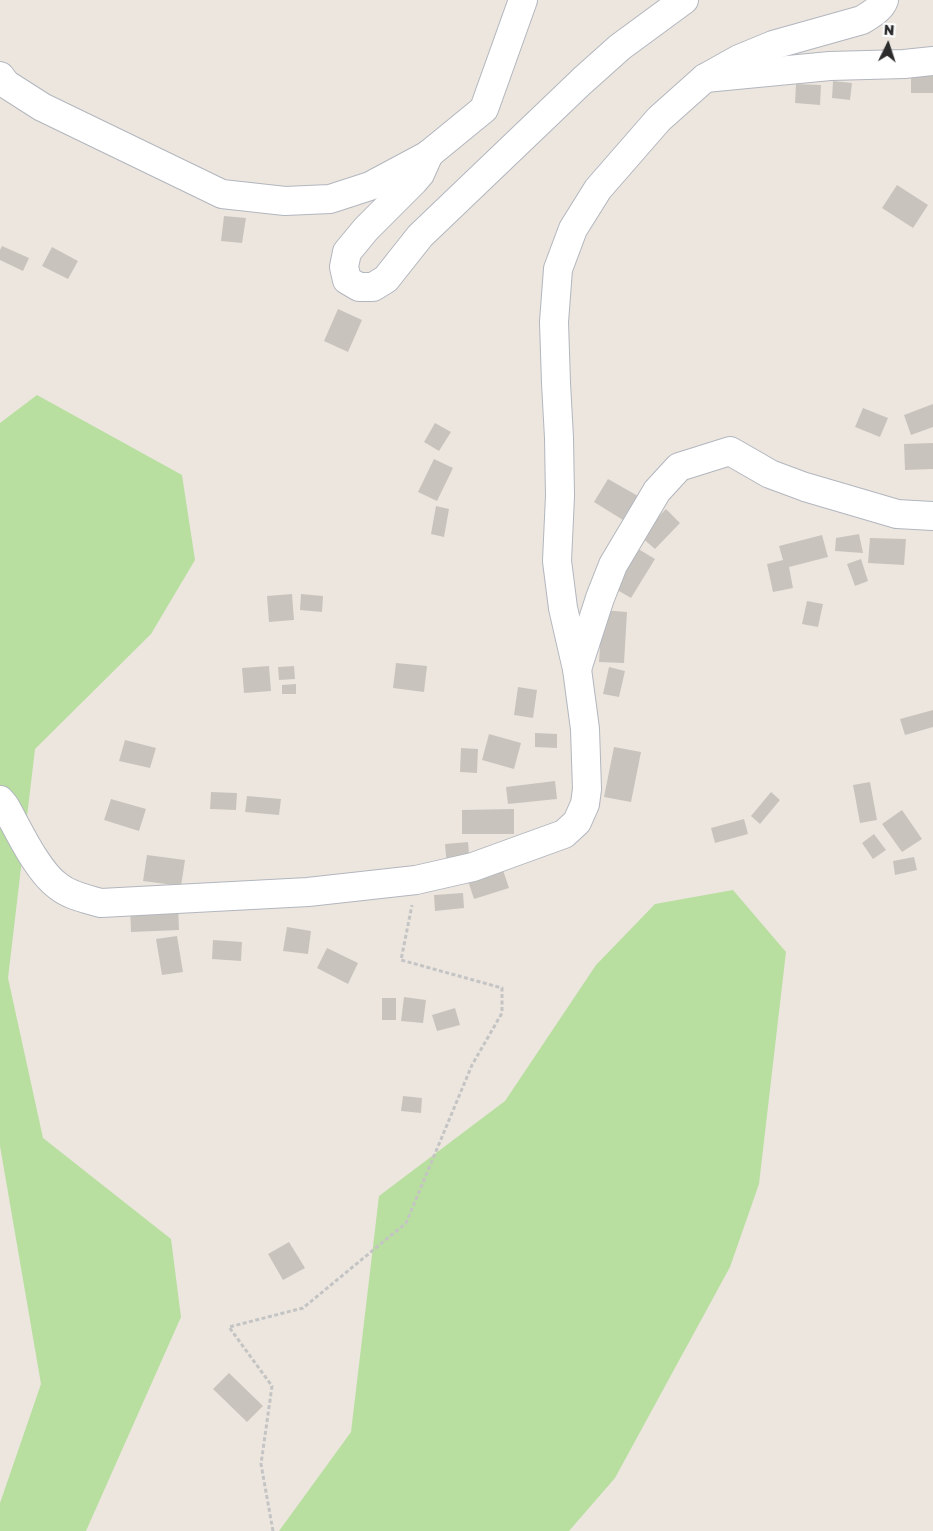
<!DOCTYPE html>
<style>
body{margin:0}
#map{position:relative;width:933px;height:1531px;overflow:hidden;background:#ece6df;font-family:"Golos Text",sans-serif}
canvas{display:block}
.north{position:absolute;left:863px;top:20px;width:50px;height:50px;-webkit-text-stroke:4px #fff;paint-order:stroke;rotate:4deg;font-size:14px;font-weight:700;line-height:20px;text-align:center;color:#2c2c2c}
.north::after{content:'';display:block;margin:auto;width:18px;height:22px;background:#2c2c2c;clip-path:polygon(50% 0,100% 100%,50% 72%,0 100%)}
</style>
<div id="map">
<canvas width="933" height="1531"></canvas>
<div class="north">N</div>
</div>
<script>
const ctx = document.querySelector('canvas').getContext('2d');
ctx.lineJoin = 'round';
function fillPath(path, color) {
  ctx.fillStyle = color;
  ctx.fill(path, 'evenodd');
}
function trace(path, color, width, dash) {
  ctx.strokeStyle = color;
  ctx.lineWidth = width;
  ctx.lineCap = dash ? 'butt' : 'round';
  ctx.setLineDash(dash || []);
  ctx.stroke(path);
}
fillPath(new Path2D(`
 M37,395L182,475L195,560L151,634L35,749L8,978L43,1138L171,1239L181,1317L86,1531H0V1503L41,1384L0,1146V423Z
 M733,890L786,952L759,1184L730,1267L615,1478L569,1531H279L351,1432L379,1196L505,1101L596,965L655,904Z`), '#b8df9f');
fillPath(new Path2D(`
 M911,73H933V93H911Z
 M833,81L852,83L850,100L832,98Z
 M796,84L821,85L820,105L795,103Z
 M897,185L928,205L913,228L882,208Z
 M224,216L246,218L242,243L221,241Z
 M2,246L29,258L23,271L0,260V250Z
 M52,247L78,261L68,279L42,266Z
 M338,309L362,320L348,352L324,341Z
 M933,404V427L911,435L904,415Z
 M863,408L888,418L880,437L855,427Z
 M435,423L451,432L439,451L424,442Z
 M933,443V469L905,470L904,444Z
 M434,459L453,468L437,501L418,492Z
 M608,479L638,496L623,520L594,502Z
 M436,506L449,509L444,537L431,534Z
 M666,509L680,523L655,549L640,536Z
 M859,534L863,553L835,551L836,538Z
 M822,535L828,557L789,567L793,588L773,592L767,564L783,560L779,546Z
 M870,538L906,539L904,565L868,563Z
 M635,547L655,559L631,598L612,587Z
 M861,559L868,581L855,586L847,564Z
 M292,594L294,620L269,622L267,596Z
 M301,594L323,596L322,612L300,610Z
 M807,601L823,604L818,627L802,624Z
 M602,610L627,612L624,663L599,662Z
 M396,663L427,666L424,692L393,688Z
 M269,666L271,691L244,693L242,668Z
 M294,666L295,679L279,680L278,667Z
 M609,667L625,671L619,697L603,694Z
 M296,684V694H282V685Z
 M518,687L537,690L533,718L514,715Z
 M933,710V727L905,735L900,719Z
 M535,733L557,734V748L535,747Z
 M489,734L521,743L514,769L482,760Z
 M125,740L156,748L150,768L119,761Z
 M614,747L641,752L631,802L604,797Z
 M461,748L478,749L477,773L460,772Z
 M555,781L557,799L508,804L506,787Z
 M870,782L877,820L860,823L853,785Z
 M211,792L237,793L236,810L210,809Z
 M771,792L780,800L760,824L751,816Z
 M247,796L281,799L279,815L245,812Z
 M111,799L146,809L139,831L104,820Z
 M514,809V834H462V810Z
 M902,810L922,839L902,852L882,824Z
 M744,819L748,834L715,843L711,828Z
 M874,834L886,850L873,859L862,843Z
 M468,842L470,865L447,867L445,844Z
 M147,855L185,860L181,886L143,881Z
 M914,857L917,870L895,875L893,861Z
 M502,867L509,888L474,899L467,878Z
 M463,893L464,908L435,911L434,895Z
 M178,904L179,930L131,932L130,906Z
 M287,927L311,931L308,954L283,951Z
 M177,936L183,972L162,975L156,939Z
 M213,940L242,942L241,961L212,959Z
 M327,948L358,963L348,984L317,968Z
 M404,997L426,1000L423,1023L401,1021Z
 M382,998H396V1020H382Z
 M455,1008L460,1025L437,1031L432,1015Z
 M403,1096L422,1098L421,1113L401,1111Z
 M289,1242L305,1268L283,1280L268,1254Z
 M229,1373L263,1406L247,1422L213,1389Z`), '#c8c4bd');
const minor = new Path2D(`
 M705,78L830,66L904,64L933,61
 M577,669L600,598L613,565L657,491L679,467L730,451L770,474L805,487L897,514L933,516`);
const tertiary = new Path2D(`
 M429,154L484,109L523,0`);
const secondary = new Path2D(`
 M0,76L6,84L42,107L222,194L285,201L330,199L370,186L428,155
 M429,154L420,174L414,181L366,229L347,252L344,267L347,280L359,287H373L386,279L420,236L582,81L620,47L684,0
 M0,800L5,806C18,829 37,871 58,886C70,896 87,899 101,903L308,892L416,880L473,867L528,847L564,834L577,822L585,804L587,789L585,729L577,669L563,608L557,561L560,496L559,438L556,383L554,322L558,269L573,229L598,189L659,119L705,78L739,59L773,45L862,20C870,15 881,9 884,0`);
trace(minor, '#b2b6be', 30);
trace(tertiary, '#b2b6be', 30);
trace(secondary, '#b2b6be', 30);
trace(new Path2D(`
 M273,1531L261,1464L272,1386L229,1327L303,1308L406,1223L472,1065L502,1013V988L401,960L412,905`), '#c4c4c4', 3, [4, 2.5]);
trace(minor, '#fff', 28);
trace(tertiary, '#fff', 28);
trace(secondary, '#fff', 28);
</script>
